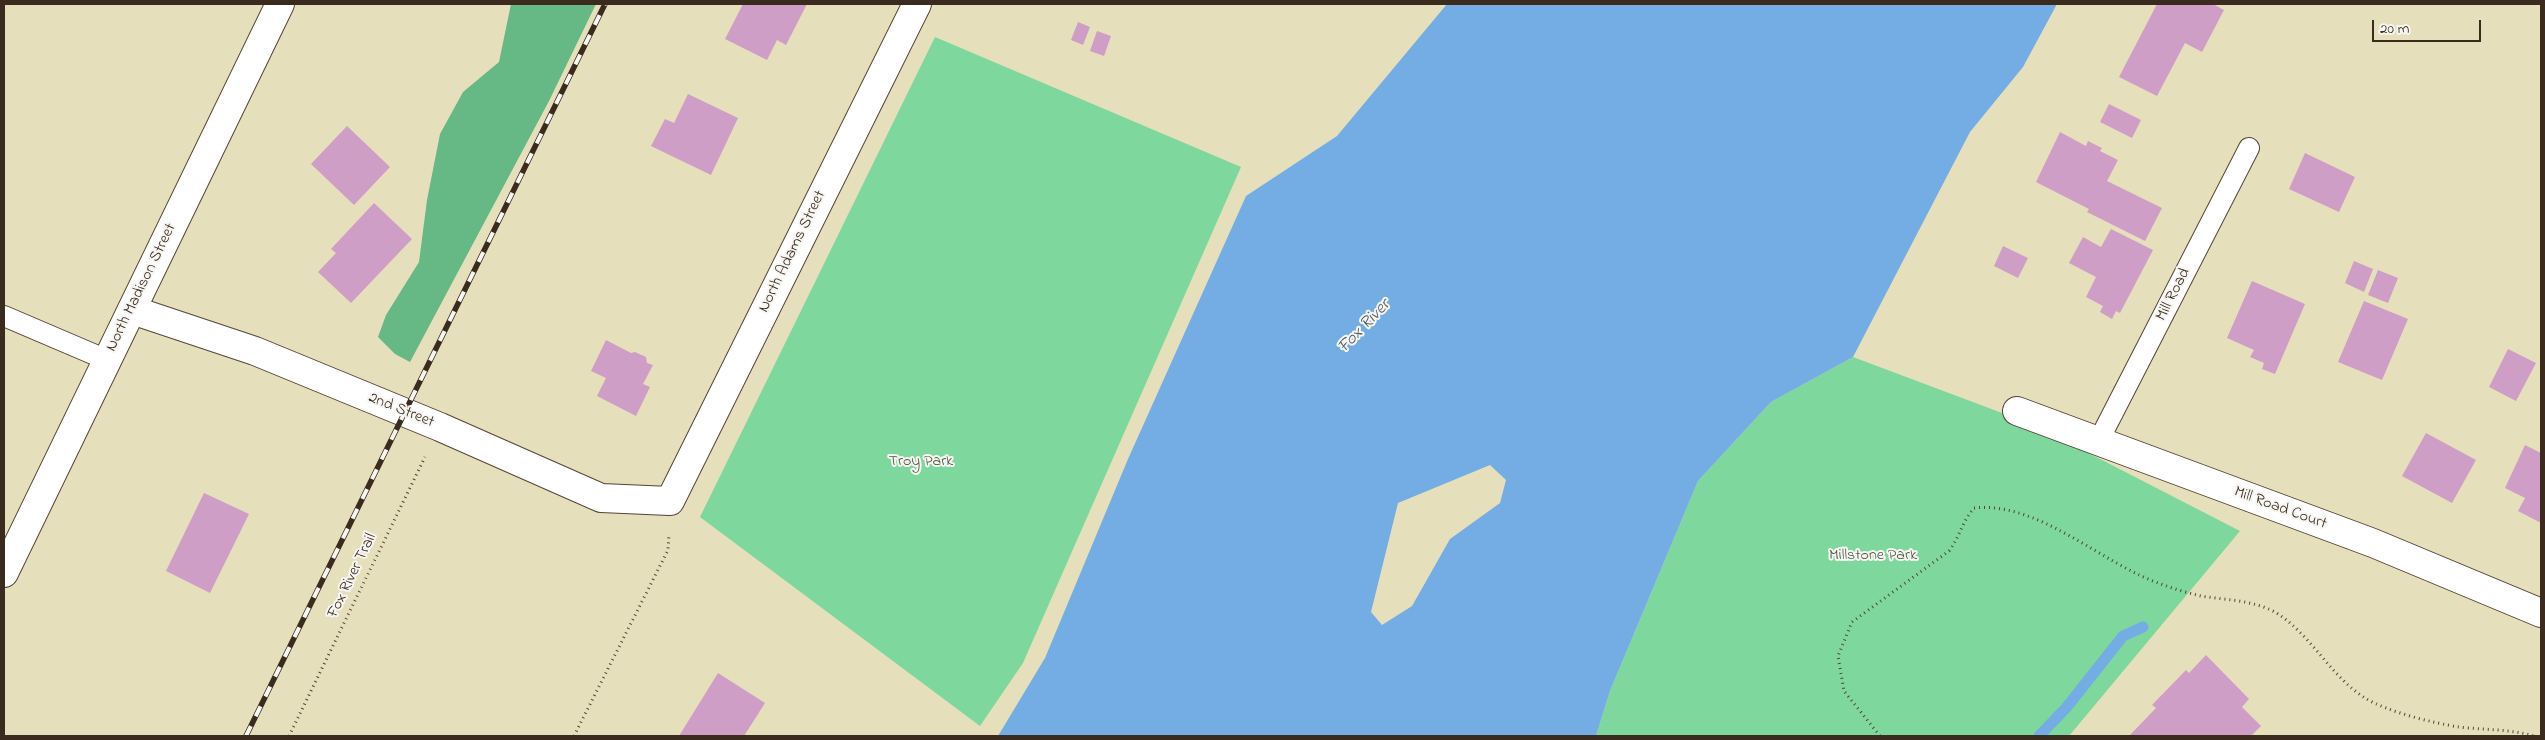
<!DOCTYPE html>
<style>
body{margin:0}
#map{position:relative;width:2545px;height:740px;overflow:hidden;background:#e6dfbb;font-family:"Indie Flower",sans-serif}
canvas{display:block}
.frame{position:absolute;inset:0;border:5px solid #3b2a1e;pointer-events:none}
.scale{position:absolute;left:2372px;top:20px;width:109px;height:22px;box-sizing:border-box;border:2px solid #3b2a1e;border-top:0;padding-left:6px;font-size:15px;line-height:18px;white-space:nowrap;color:#3b2a1e;-webkit-text-stroke:4px #f6f6f2;paint-order:stroke}
</style>
<div id="map">
<canvas width="2545" height="740"></canvas>
<div class="frame"></div>
<div class="scale">20 m</div>
</div>
<script>
const ctx = document.querySelector('canvas').getContext('2d');
ctx.lineJoin = 'round';
function fillPath(path, color) {
  ctx.fillStyle = color;
  ctx.fill(path, 'evenodd');
}
function trace(path, color, width, dash) {
  ctx.strokeStyle = color;
  ctx.lineWidth = width;
  ctx.lineCap = dash ? 'butt' : 'round';
  ctx.setLineDash(dash || []);
  ctx.stroke(path);
}
function drawText(font, color, halo, rows, align = 'center') {
  ctx.font = font + ' "Indie Flower",sans-serif';
  ctx.lineWidth = 4;
  ctx.setLineDash([]);
  ctx.textBaseline = 'middle';
  ctx.strokeStyle = halo;
  ctx.fillStyle = color;
  for (const [text, x, y, turn = 0] of rows) {
    ctx.save();
    ctx.translate(x, y);
    ctx.rotate((+turn || 0) * Math.PI / 180);
    ctx.textAlign = isNaN(turn) ? turn : align;
    if (halo) ctx.strokeText(text, 0, 0);
    ctx.fillText(text, 0, 0);
    ctx.restore();
  }
}
fillPath(new Path2D(`
 M935,37L1241,167L1023,663L980,726L700,517Z
 M1853,357L2034,425L2240,531L2069,736H1596L1610,691L1698,481L1771,402Z`), '#7ed79d');
fillPath(new Path2D(`
 M511,4H596L549,101L410,362L395,354L378,337L386,315L419,262L427,200L440,134L463,92L499,62Z`), '#66b884');
fillPath(new Path2D(`
 M1447,4H2057L2023,67L1970,132L1853,357L1771,402L1698,481L1610,691L1596,736H998L1045,658L1128,459L1246,196L1337,136ZM1490,465L1506,480L1500,503L1450,539L1412,606L1382,625L1371,612L1398,503Z`), '#73ade3');
trace(new Path2D(`
 M2039,736L2066,708L2123,636L2143,627`), '#73ade3', 11);
fillPath(new Path2D(`
 M743,4H807L786,45L777,40L767,60L725,39Z
 M2157,4H2213L2224,10L2202,52L2185,43L2157,96L2119,77Z
 M1078,22L1090,27L1083,45L1071,40Z
 M1097,31L1111,36L1104,56L1090,51Z
 M688,94L738,118L711,175L651,146L665,119L674,123Z
 M2109,104L2141,120L2132,138L2100,122Z
 M347,126L390,167L354,205L311,164Z
 M2060,132L2086,146L2088,141L2102,148L2100,151L2118,160L2107,181L2162,208L2145,241L2087,212L2089,209L2036,182Z
 M2305,153L2355,177L2339,212L2289,189Z
 M374,203L412,239L351,303L318,272L336,253L331,249Z
 M2111,229L2153,250L2120,313L2116,311L2112,319L2100,312L2103,306L2086,297L2096,277L2069,263L2083,237L2101,247Z
 M2003,246L2028,258L2018,278L1994,266Z
 M2354,261L2373,269L2364,292L2345,283Z
 M2378,270L2398,278L2388,303L2368,295Z
 M2252,281L2305,304L2275,374L2262,369L2264,363L2250,357L2254,350L2227,338Z
 M2364,301L2408,319L2382,380L2338,362Z
 M606,340L631,353L635,352L646,357L647,363L653,365L643,384L650,387L636,416L597,396L606,378L591,371Z
 M2508,349L2536,363L2516,401L2489,387Z
 M2426,433L2476,460L2452,503L2402,476Z
 M2525,445L2541,453V523L2518,511L2525,498L2505,488Z
 M204,493L249,514L210,593L166,571Z
 M2206,655L2249,699L2242,707L2261,726L2251,736H2129L2156,708L2152,705L2186,670L2189,673Z
 M718,673L765,703L744,736H679Z`), '#ce9ec6');
const service = new Path2D(`
 M4,316L107,360
 M2098,442L2249,148`);
const minor = new Path2D(`
 M132,310L255,351L440,427L601,498L670,501L917,4
 M2017,411L2373,543L2541,613`);
const tertiary = new Path2D(`
 M4,573L280,4`);
trace(service, '#554536', 22);
trace(minor, '#554536', 30);
trace(tertiary, '#554536', 30);
trace(new Path2D(`
 M289,736L425,457
 M574,736L668,550L669,534
 M1880,736L1844,691L1838,656L1852,622L1949,551C1960,536 1962,522 1974,508C2039,501 2102,564 2161,584C2174,589 2188,593 2201,596C2226,600 2252,600 2275,612C2311,634 2330,676 2365,698C2388,712 2433,723 2459,727C2485,730 2510,729 2534,736`), '#554536', 3, [1, 4]);
trace(service, '#fff', 20);
trace(minor, '#fff', 28);
trace(tertiary, '#fff', 28);
const rail = new Path2D(`
 M246,736L605,4`);
trace(rail, '#3b2a1e', 5.5);
trace(rail, '#f6f6f2', 4, [11]);
drawText('16px', '#3b2a1e', '#f6f6f2', [
 ["North Adams Street",793,252,-64],
 ["North Madison Street",142,288,-64],
 ["Mill Road",2174,295,-63],
 ["2nd Street",401,411,22],
 ["Mill Road Court",2280,509,20],
 ["Fox River Trail",353,576,-64]
]);
drawText('16px', '#4c553e', '#f6f6f2', [
 ["Troy Park",921,462],
 ["Millstone Park",1873,556]
]);
drawText('italic 18px', '#4f5863', '#f6f6f2', [
 ["Fox River",1365,327,-46]
]);
</script>
